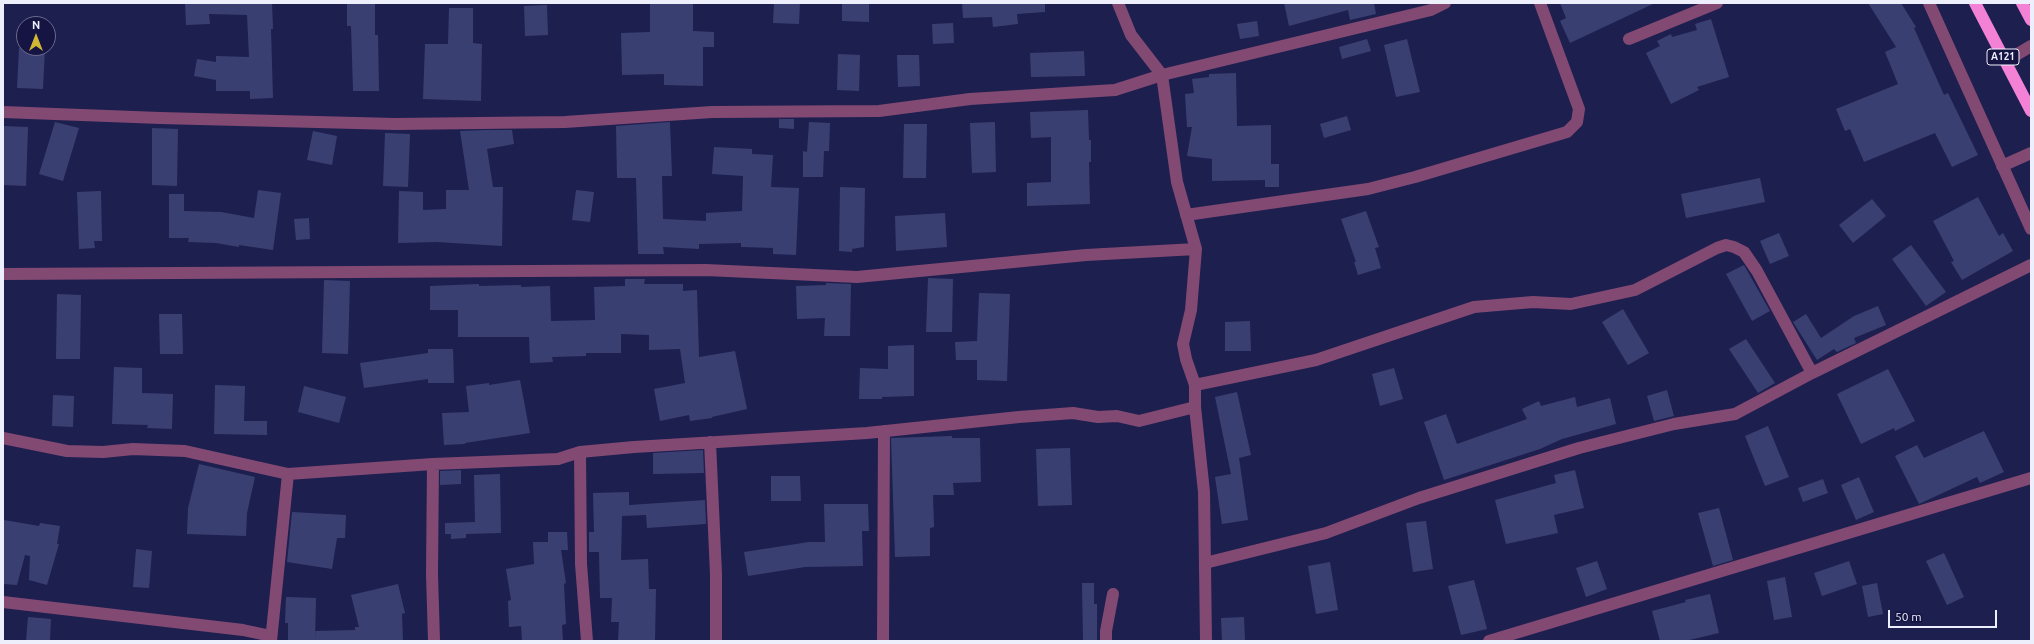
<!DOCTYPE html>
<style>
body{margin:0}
#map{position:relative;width:2034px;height:644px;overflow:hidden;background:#1d1f4f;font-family:Ubuntu,sans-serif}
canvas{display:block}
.frame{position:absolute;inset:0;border:4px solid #edf0fc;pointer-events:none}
.north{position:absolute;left:16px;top:16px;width:40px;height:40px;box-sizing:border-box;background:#151443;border:1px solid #6b6c8d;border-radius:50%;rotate:0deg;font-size:11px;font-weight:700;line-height:16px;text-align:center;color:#edf0fc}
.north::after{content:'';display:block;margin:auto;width:14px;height:18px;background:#d1b736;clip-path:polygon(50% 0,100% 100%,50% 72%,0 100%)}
.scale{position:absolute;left:1888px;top:610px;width:109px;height:18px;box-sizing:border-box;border:2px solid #edf0fc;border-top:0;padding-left:5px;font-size:12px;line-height:14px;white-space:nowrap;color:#edf0fc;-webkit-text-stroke:3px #151443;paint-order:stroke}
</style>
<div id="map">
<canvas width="2034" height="644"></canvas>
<div class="frame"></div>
<div class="north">N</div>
<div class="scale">50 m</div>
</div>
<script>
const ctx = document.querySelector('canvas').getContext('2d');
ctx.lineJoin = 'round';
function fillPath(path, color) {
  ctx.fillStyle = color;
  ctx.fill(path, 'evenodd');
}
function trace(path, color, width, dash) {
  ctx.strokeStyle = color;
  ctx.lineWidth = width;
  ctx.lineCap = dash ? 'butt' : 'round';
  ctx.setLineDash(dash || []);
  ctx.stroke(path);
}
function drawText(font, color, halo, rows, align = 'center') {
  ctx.font = font + ' Ubuntu,sans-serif';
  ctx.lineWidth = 3;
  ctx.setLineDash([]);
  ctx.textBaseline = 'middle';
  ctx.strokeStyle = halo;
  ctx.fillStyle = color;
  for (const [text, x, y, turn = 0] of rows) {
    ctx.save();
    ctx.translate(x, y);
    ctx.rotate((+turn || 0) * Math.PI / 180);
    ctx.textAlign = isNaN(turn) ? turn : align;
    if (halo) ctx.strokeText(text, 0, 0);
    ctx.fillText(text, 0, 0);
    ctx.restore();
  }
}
fillPath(new Path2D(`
 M185,3H272L273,29H271L273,98L250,99V91H216V80L194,76L197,59L216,62V56L249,57L247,15L209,14L210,24L186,25Z
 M347,3H375V35H378L379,91H353L351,26H347Z
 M650,3H693V31L714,32V47H703V86L664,85V74L622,75L621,33L650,32Z
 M774,3H800L799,24L773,23Z
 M842,3H869V22L842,21Z
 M962,3H1045V12L1017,14L1018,24L993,27L992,17L963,18Z
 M1284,3H1374L1376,14L1350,20L1348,10L1289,26Z
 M1560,3H1655L1570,43L1560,21L1566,18Z
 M1868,3H1901L1916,27L1914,28L1944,95L1948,93L1978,155L1952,167L1935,133L1864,162L1850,129L1845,131L1836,109L1898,84L1885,52L1896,47Z
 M547,5L548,35L525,36L524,6Z
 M449,8H473V43L482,44L481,101L423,99L425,44H448Z
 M1711,19L1729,77L1697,87L1699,90L1671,104L1646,53L1660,46L1657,41L1671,34L1672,37L1697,30L1695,24Z
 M1257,21L1259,36L1240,39L1237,24Z
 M953,23L954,43L933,44L932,24Z
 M1367,39L1371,51L1342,59L1339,47Z
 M1407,39L1420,92L1396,97L1384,45Z
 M19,48H45L43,89L17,88Z
 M1084,51L1085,76L1031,77L1030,53Z
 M838,54L860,55L859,91L837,90Z
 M897,55H919L920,86L898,87Z
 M1236,73L1237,126L1271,125V164H1279V187H1265V180L1212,181V159L1187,156L1192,127H1187L1185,94L1194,93L1192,79L1209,77V74Z
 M1088,110L1089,140H1091V162H1089L1090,204L1027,206V183L1051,182V137L1031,138L1030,112Z
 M1347,116L1351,130L1324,138L1320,124Z
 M779,119H794V129L779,128Z
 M55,122L79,128L63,181L39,174Z
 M670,122L672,176H662L663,219L706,221V213L742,211L743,176L712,174L714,147L752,149V154L773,155L771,187L799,188L796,255L773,254V248L741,247V243L699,244V249L663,247L664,254H638L636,178H617L616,126Z
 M809,122L830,123L829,151H824L823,177H803V151L807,152Z
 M995,122L996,172L972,173L970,123Z
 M904,124H927L926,178H903Z
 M3,126L28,127L26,186L3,185Z
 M152,128L178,129L177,186L152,185Z
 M484,130H512L514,144L487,149L493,187H503L502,246L437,242L398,243L399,191L423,192V210L446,209V190H469L460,131Z
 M313,131L337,136L332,165L307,160Z
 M385,133L410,134L408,187L383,186Z
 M1760,178L1765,202L1686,218L1681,194Z
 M840,187L865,188L864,247L852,249V252L839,251Z
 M258,190L281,193L273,250L239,245V247L216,243L188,242L189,238H169V194H184V211L221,212L254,218Z
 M576,190L594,192L590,222L572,220Z
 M101,191L102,241H94L95,248L79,249L77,192Z
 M1978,197L1999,236L2003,233L2013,251L1962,280L1951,262L1954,261L1933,221Z
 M1872,199L1886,216L1853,243L1839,225Z
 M1366,211L1379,247L1375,248L1381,268L1358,275L1354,262H1356L1341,219Z
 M945,213L947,247L896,251L895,216Z
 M309,218L310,239L296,240L294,219Z
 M1779,233L1789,256L1770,264L1760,241Z
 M1911,245L1946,292L1926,306L1892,259Z
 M1744,265L1770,311L1752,321L1726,274Z
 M928,278L953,279L952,332H926Z
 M625,279H645L644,284H683V291L697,290L699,357L735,351L747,409L712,417V418L690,421L689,415L660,421L654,389L685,383L680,349L649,350V335L621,334V353H586V356L552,357L553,362L530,363L529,337H458V310H430V286L479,284V286L521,285V287L550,286L551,321L595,320L594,287L625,286Z
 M324,280L350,281L348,354L322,353Z
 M826,283L851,284L850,336H824L825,318L797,319L796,286L826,285Z
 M979,293L1010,294L1007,381L977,380V360H956L955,342L977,341Z
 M57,294L81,295L80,359H56Z
 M1878,306L1886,325L1854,338L1856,343L1837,352L1834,349L1817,360L1793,322L1806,314L1821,338L1854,316Z
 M1623,309L1649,353L1628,365L1602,322Z
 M159,314H182L183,354H160Z
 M1250,321L1251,351H1225V322Z
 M1746,339L1775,383L1758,393L1729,349Z
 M914,345V396L882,397V399H859L860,368L888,369V346Z
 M428,349H453L454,383H428V379L364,388L360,363L428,353Z
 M114,367L142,368V393L173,394L172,429L147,428L148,425L112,424Z
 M1394,368L1403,399L1380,406L1372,374Z
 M1888,369L1915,421L1895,431L1894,428L1861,444L1837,394Z
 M520,380L530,433L465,443V444L444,445L442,413L469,412L466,386L489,383V385Z
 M215,385L245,386L244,421H267V435L214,434Z
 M304,386L346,397L339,423L298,412Z
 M1667,390L1674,416L1654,421L1647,396Z
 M1237,392L1251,455L1239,458L1248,520L1222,524L1215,477L1231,474L1215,397Z
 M53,395L74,396L73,427L52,426Z
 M1575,397L1577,407L1610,398L1616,424L1562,439L1540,449L1444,480L1424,422L1446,414L1457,444L1527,419L1522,409L1539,401L1541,406Z
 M1768,426L1789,477L1765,486L1745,436Z
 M1984,431L2004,472L1980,483L1977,477L1919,504L1895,456L1917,445L1924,458Z
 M952,436V438H980L981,482L953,483L954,495H933L934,527L930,528V556L895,557L891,438Z
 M1070,448L1072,505L1038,506L1036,449Z
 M703,450L704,473L653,474V453Z
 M199,464L255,477L247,513L246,536L187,534L188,508Z
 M461,470V484L440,485V471Z
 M1575,470L1584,508L1554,515L1558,533L1506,544L1495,500L1556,483L1554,475Z
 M500,474L501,533L466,534V538L451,539V534H445V523L475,522L474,475Z
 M771,476H800L801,501H771Z
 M1859,477L1874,512L1856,520L1841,485Z
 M1823,479L1828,493L1803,502L1798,488Z
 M629,492V505L705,500L706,524L647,528L646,515L622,516L621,560L648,559L649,589H656L655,641H618L619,622H611L612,598H600L599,552H589V532H594L593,493Z
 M824,504H868L869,531H862L863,566L805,567L748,576L744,552L809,542H825Z
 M1719,508L1733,560L1713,566L1698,513Z
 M292,512L346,515L345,538H337L332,569L287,562Z
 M4,520L39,526L40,523L60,526L57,544H59L47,585L29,580L30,556L25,555L17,585L3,584Z
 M1426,521L1433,569L1413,572L1406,523Z
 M548,532H567L568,550H561L566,583L564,584L566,624L562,625L563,641H522L521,626L509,627L508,601L511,600L506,569L534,564L533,542H548Z
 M136,549L152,551L149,588L133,587Z
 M1944,553L1964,597L1947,605L1926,561Z
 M1597,561L1607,589L1586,597L1576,568Z
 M1849,561L1857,584L1822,596L1814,573Z
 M1330,562L1338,610L1316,614L1308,566Z
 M1785,577L1792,617L1774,620L1767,581Z
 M1474,580L1487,629L1461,635L1448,586Z
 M1082,583H1094V604H1097V641H1083Z
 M1877,583L1883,614L1868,617L1862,586Z
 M398,584L405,613L402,614L403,641H315V631L355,630V627H359L351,595Z
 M1710,594L1719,633L1685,641H1660L1652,611L1686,602L1685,600Z
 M286,597L316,598L315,641H288V623H285Z
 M28,617L51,619L50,641H26Z
 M1244,617L1245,641H1222L1221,618Z`), '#3a3f72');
trace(new Path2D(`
 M1118,3L1131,35L1162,75L1177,182L1196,249L1191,310L1183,344L1186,359L1195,385V407L1204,492L1206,641
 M1929,3L2031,229
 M1629,39L1717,3
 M2006,61L2031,46
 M3,112L160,118L395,124L565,122L712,112L879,111L970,99L1115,90L1162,75L1431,10L1445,3
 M2002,166L2031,153
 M1186,215L1368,189L1415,177L1567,132L1577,122L1579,109L1540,3
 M3,274L706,270L857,277L1086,255L1196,249
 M1195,385L1316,360L1474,307L1533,302L1571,304L1635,290L1717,248L1726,245L1734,247L1744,252L1757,271L1812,373
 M3,438L67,451L103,452L133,449L185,451L288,474L433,464L558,459L580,452L634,447L867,433L1019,417L1073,413L1098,417L1117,416L1139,421L1195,407
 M710,442L716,574V641
 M580,452L581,564L587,641
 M433,464L432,574L434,641
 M1205,563L1326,533L1419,498L1579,448L1674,424L1735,414L1812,373L2031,265
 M3,602L243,630L271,636
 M271,641L288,474
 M883,641L884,431
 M1106,641V631L1113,594
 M1489,641L2031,478`), '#824973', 12);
trace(new Path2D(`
 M1975,3L2031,111
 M2022,3L2031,20`), '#f382d7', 12);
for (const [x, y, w] of [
 [2003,57,32]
]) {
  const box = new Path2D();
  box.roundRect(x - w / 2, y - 8, w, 16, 3);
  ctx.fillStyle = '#151443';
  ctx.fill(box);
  trace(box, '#edf0fc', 1);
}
drawText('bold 10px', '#edf0fc', null, [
 ["A121",2003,57]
]);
</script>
